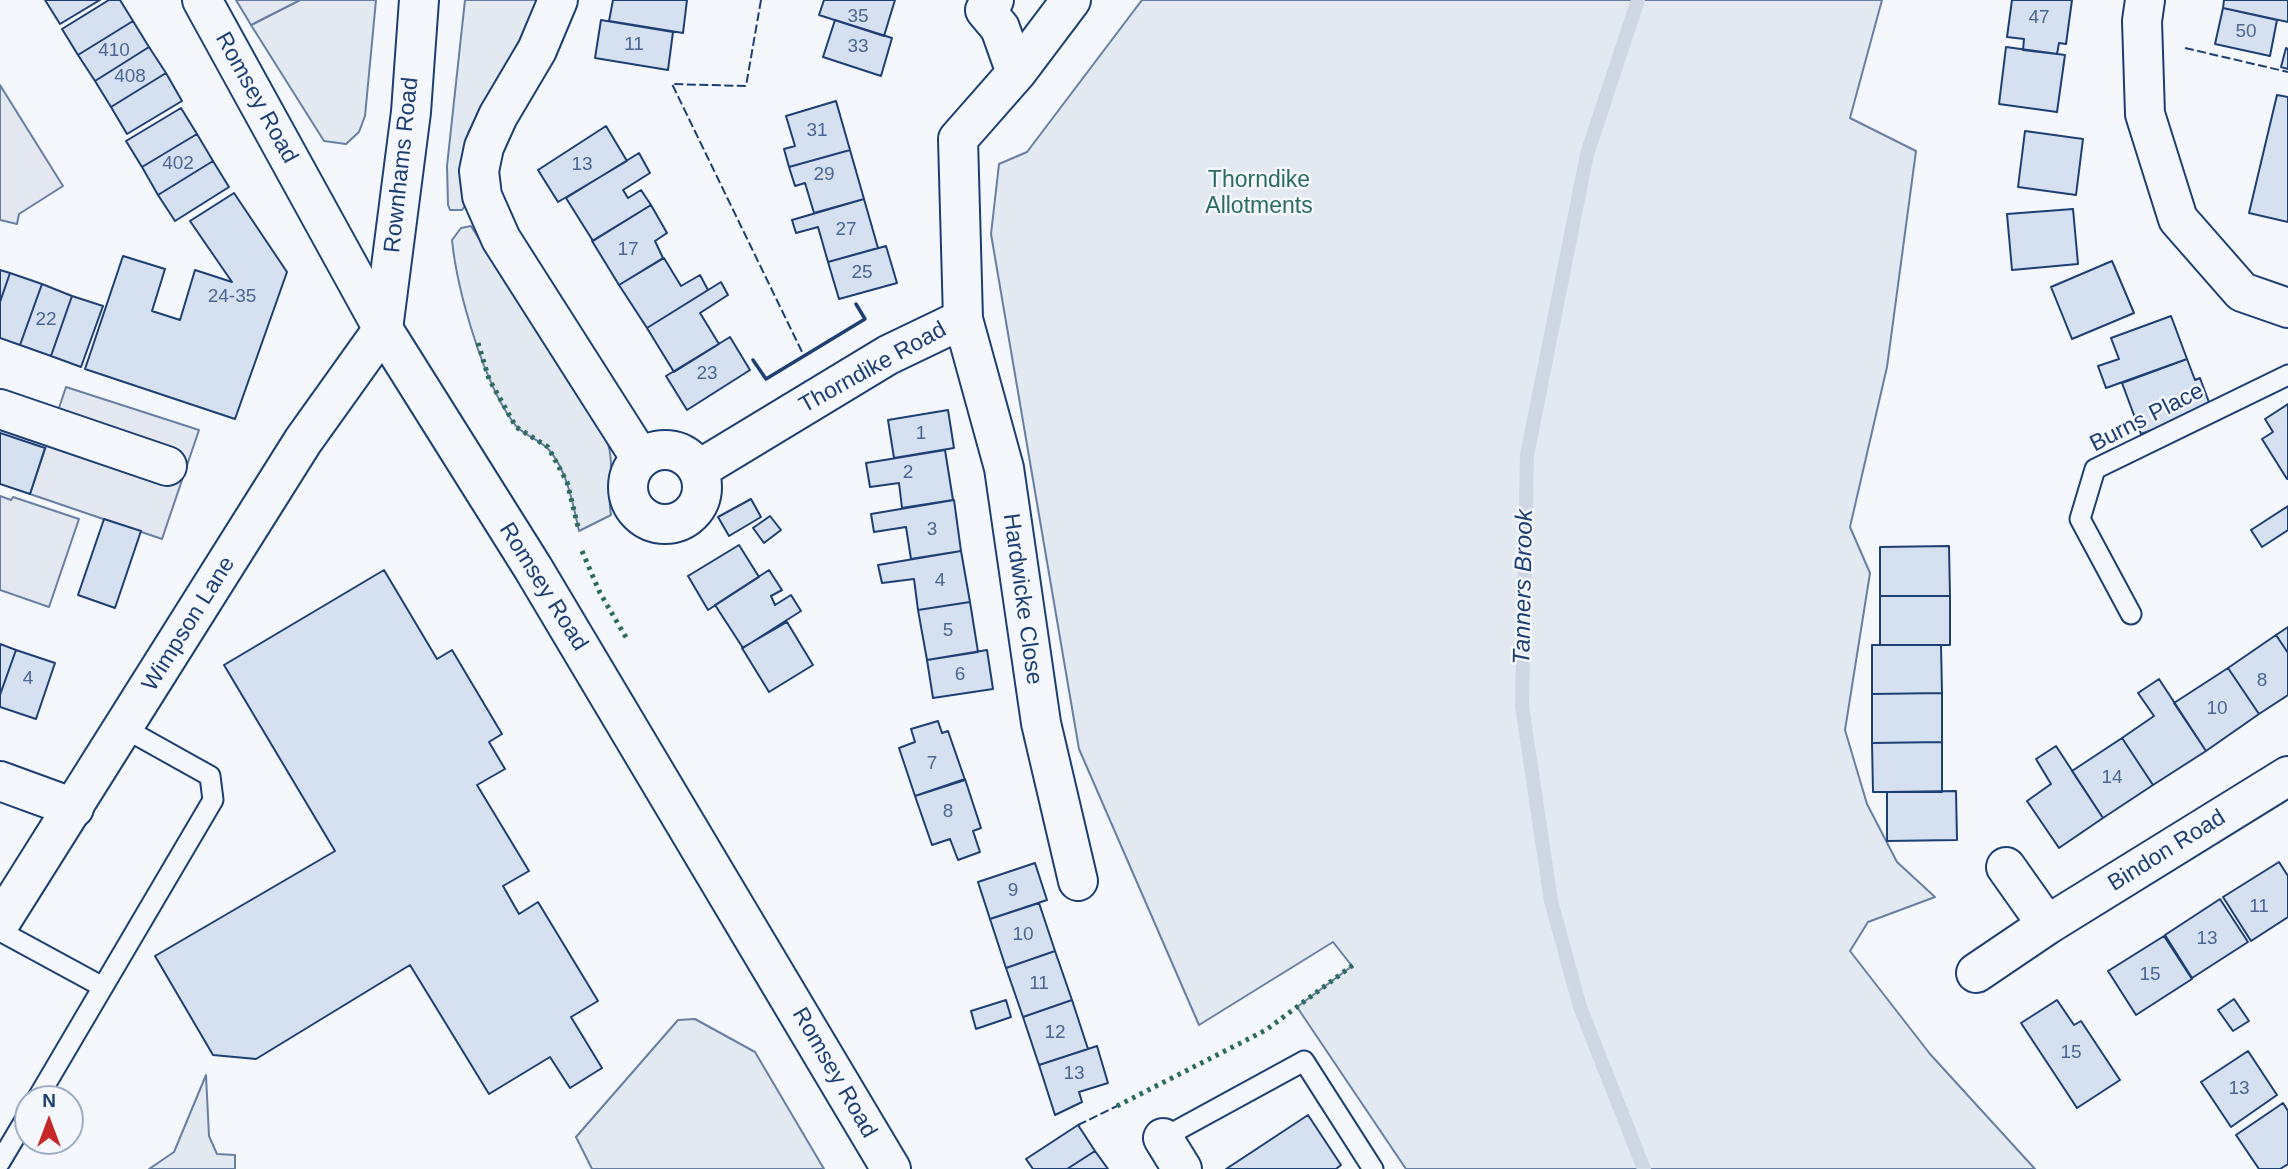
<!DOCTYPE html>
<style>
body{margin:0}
#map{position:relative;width:2288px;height:1169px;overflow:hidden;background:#f4f7fb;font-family:Helvetica,sans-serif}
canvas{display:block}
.north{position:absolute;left:14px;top:1085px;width:70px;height:70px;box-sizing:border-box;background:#f4f7fb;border:2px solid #9eadc5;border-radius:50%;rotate:0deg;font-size:19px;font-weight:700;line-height:28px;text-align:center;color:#1d3f73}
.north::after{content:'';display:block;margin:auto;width:24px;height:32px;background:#c62828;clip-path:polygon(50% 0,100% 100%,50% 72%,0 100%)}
</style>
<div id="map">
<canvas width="2288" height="1169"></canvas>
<div class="north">N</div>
</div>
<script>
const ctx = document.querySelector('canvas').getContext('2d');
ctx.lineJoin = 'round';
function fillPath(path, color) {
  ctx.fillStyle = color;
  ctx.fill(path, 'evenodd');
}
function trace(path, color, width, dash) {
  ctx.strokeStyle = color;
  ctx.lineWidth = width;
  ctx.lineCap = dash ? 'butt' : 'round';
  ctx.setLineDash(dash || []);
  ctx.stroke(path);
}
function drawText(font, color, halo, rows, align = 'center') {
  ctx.font = font + ' Helvetica,sans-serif';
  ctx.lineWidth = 5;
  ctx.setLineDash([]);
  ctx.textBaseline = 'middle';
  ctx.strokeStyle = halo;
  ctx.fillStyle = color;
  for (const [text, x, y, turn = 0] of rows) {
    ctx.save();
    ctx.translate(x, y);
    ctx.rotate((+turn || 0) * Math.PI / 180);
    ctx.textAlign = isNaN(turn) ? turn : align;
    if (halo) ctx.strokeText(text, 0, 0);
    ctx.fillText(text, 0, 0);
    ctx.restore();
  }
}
const green = new Path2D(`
 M300,0H376L365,116L359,132L346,144L324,141L251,25Z
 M465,0H540L484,110L469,131L464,162L465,206L462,210H450L448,205L447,166Z
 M1142,0H1882L1850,118L1916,151L1887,367L1850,527L1870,573L1845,730L1867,804L1897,862L1935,897L1868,922L1850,951L1930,1054L2035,1169H1406L1297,1007L1352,966L1333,942L1199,1025L1079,749L991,234L999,164L1027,152Z
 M471,226L607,441C616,466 606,489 611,515L579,531C573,505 568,473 550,451C541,440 525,436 516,426C484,386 457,290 452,240L461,228Z
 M695,1019L755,1052L824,1169H592L576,1137L678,1020Z
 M206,1075L209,1136L217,1154L235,1155V1169H149L174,1152Z`);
fillPath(green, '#e3e9f0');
trace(green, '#687fa3', 2);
const parking = new Path2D(`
 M236,0H300L251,25Z
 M0,85L63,186L19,214L17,224L0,220Z
 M66,387L199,430L162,539L30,494Z
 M0,496L11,500L13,497L79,519L49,607L0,590Z`);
fillPath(parking, '#e3e8f0');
trace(parking, '#687fa3', 2);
trace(new Path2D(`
 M1638,0L1587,154L1527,455L1522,706L1551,901L1580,1007L1644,1169`), '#cfd7e4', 14);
const building = new Path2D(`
 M45,0H100L60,24Z
 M109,0H120L133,21L78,55L62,29Z
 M613,0H687L683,33L609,21Z
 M824,0H895L884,36L819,15Z
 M2012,0H2072L2066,44L2059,43L2057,54L2023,50L2024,39L2007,37Z
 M2224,0H2288V22L2223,8Z
 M2223,8L2277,20L2270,56L2215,44Z
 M601,20L673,32L668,70L595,58Z
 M835,20L892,38L881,76L823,57Z
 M133,21L149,47L95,81L78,55Z
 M149,47L166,73L111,107L95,81Z
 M2006,47L2065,55L2057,112L1999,104Z
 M2286,48L2288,49V69L2281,67Z
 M166,73L182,101L127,134L111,107Z
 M2277,95L2288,97V222L2249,213Z
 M836,101L850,150L789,167L784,149L795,146L786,116Z
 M181,108L197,134L142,167L126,141Z
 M606,126L627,161L558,202L538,170Z
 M2025,131L2083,139L2076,195L2018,187Z
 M197,134L213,161L158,195L142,167Z
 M850,150L864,199L814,213L805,183L795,186L789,167Z
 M639,153L650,173L623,190L628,198L641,190L651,205L593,241L566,198Z
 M213,161L229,187L175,221L158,195Z
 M234,193L287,272L235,419L85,369L123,256L165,269L152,311L180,320L195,270L232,282L190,221Z
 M864,199L878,248L828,262L818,227L796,233L792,220Z
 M651,205L667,233L655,241L663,258L619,285L592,241Z
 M2073,209L2078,264L2012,270L2007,214Z
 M886,246L897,283L839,299L828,262Z
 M664,258L681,286L700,275L708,290L647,328L619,285Z
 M2112,261L2134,313L2072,339L2051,287Z
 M0,270L10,273L0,302Z
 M10,273L42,284L20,345L0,338V302Z
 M721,282L728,295L700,313L719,344L674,372L647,328Z
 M42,284L72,296L51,356L20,345Z
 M72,296L103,306L81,367L51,356Z
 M2171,316L2187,359L2106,388L2098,366L2119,359L2111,338Z
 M730,337L750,370L687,410L666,376Z
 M2187,359L2195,380L2200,378L2210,405L2197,414L2141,434L2122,383Z
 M2288,404V479H2287L2262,439L2273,432L2265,419Z
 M948,410L954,448L894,458L888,420Z
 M0,433L45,448L30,494L0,484Z
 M945,450L953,500L902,508L899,483L870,487L866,463Z
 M751,499L761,517L729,536L718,517Z
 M954,500L961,551L911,559L906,527L874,532L871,514Z
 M2288,506V530L2262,547L2251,530Z
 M770,516L781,530L764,543L753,528Z
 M104,519L141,531L115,608L78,595Z
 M739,545L759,577L708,610L688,576Z
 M1949,546L1950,596H1880V547Z
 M961,551L970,602L918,610L914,579L882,583L878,565Z
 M384,570L437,659L452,650L502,734L489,742L505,769L477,785L529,871L503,886L519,914L538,902L598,1001L571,1017L602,1068L570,1088L550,1057L489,1094L410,965L256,1059L213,1055L155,956L335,851L224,665Z
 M769,570L782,590L771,596L775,605L791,595L801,611L743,648L715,605Z
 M1880,596H1950V645H1880Z
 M970,602L978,652L927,660L918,610Z
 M787,622L813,665L769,692L742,648Z
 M2288,627V653L2276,635Z
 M2276,635L2288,653V695L2259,714L2228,668Z
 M0,644L16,650L0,695Z
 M1872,645H1941L1942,693L1872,694Z
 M16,650L55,663L36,719L0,707V695Z
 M987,650L993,689L933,698L927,660Z
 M2228,668L2259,714L2206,751L2174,703Z
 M2159,679L2206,751L2153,785L2122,738L2154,716L2138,693Z
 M1942,693V742L1872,743V694Z
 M938,721L942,733L948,731L965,780L915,796L899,748L915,742L911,729Z
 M2122,738L2153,785L2103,818L2072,771Z
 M1942,742V792H1873L1872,743Z
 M2056,746L2103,818L2059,848L2027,801L2051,784L2036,759Z
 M965,779L981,828L973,831L980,852L958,860L950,839L932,845L915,796Z
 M1956,791L1957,840L1887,841V792Z
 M2279,862L2288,876V917L2251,941L2223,897Z
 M1035,863L1047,900L990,919L978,882Z
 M2220,899L2248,942L2192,978L2165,935Z
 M1039,903L1055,951L1006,968L990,919Z
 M2164,936L2192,979L2136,1015L2108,971Z
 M1055,951L1072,1000L1023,1017L1006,968Z
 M2234,999L2249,1021L2233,1031L2218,1010Z
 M1006,1000L1011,1017L976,1029L971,1011Z
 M1072,1000L1088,1049L1039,1065L1023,1017Z
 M2057,1000L2074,1025L2081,1021L2120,1080L2077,1108L2021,1023Z
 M1097,1046L1108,1083L1079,1092L1082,1102L1055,1115L1039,1065Z
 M2248,1051L2277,1095L2231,1127L2201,1082Z
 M2283,1103L2288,1111V1164L2280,1169H2259L2236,1135Z
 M1308,1115L1341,1165L1336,1169H1226Z
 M1078,1125L1095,1151L1067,1169H1033L1026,1159Z
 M1095,1151L1108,1169H1067Z`);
fillPath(building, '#d5e0f0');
trace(building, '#1d3f73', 2);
const lane = new Path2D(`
 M2131,614L2080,519L2095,469L2288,375
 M0,931L103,987
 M37,1099L213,800L210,776L124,728
 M1163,1138L1304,1061L1373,1169
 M0,1162L28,1115`);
const street = new Path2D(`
 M558,0L537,50L498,116L484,147L479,171L482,196L501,239L641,459
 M994,0L985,10L1000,28L1016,73
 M2145,0L2142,21L2145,114L2178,219L2242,292L2288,308
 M963,319L1004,468L1041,723L1078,881
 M0,409L167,466
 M628 487a37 37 0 1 1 74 0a37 37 0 1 1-74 0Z
 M698,470L888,355L963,319L958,139L1016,73L1071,0
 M0,781L74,808
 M2006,867L2047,925
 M1976,973L2047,925L2288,776
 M1163,1138L1182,1169`);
const secondary = new Path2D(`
 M0,923L303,441L383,329L411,112L419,0`);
const primary = new Path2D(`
 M202,0L383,329L533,568L891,1169`);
trace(lane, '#1d3f73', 23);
trace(street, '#1d3f73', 42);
trace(secondary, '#1d3f73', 42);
trace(primary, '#1d3f73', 42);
trace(lane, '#f4f7fb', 19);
trace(street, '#f4f7fb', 38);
trace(secondary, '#f4f7fb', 38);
trace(primary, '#f4f7fb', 38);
trace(new Path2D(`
 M478,343L489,379L516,427L548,447L567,482L579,531
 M582,551L600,593L627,639
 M1117,1106L1266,1030L1353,965`), '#2c6c60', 5, [3.5, 5]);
trace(new Path2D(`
 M761,0L746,86L672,84L804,356
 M2185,48L2288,72
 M1078,1125L1117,1106`), '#1d3f73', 2, [9, 3.5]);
trace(new Path2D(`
 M753,360L766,379L865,319L856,304`), '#1d3f73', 3.5);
drawText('19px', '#4b6792', null, [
 ["35",858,17],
 ["47",2039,18],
 ["50",2246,32],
 ["11",634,45],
 ["33",858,47],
 ["410",114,51],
 ["408",130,77],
 ["31",817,131],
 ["402",178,164],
 ["13",582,165],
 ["29",824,175],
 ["27",846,230],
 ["17",628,250],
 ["25",862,273],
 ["24-35",232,297],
 ["22",46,320],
 ["23",707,374],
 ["1",921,434],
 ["2",908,473],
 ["3",932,530],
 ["4",940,581],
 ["5",948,631],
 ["6",960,675],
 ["4",28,679],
 ["8",2262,681],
 ["10",2217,709],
 ["7",932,764],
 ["14",2112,778],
 ["8",948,812],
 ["9",1013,891],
 ["11",2259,907],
 ["10",1023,935],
 ["13",2207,939],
 ["15",2150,975],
 ["11",1039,984],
 ["12",1055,1033],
 ["15",2071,1053],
 ["13",1074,1074],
 ["13",2239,1089]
]);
drawText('23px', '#1d3f73', '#f4f7fb', [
 ["Romsey Road",256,98,61],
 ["Rownhams Road",402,165,-84],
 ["Thorndike Road",873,368,-29],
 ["Burns Place",2147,418,-27],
 ["Romsey Road",543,587,58],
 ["Hardwicke Close",1022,599,82],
 ["Wimpson Lane",189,624,-58],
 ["Bindon Road",2167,851,-32],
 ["Romsey Road",834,1073,60]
]);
drawText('23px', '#2c6c60', '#f4f7fb', [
 ["Thorndike",1259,181],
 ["Allotments",1259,207]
]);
drawText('italic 24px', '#1d3f73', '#f4f7fb', [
 ["Tanners Brook",1524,587,-89]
]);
</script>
